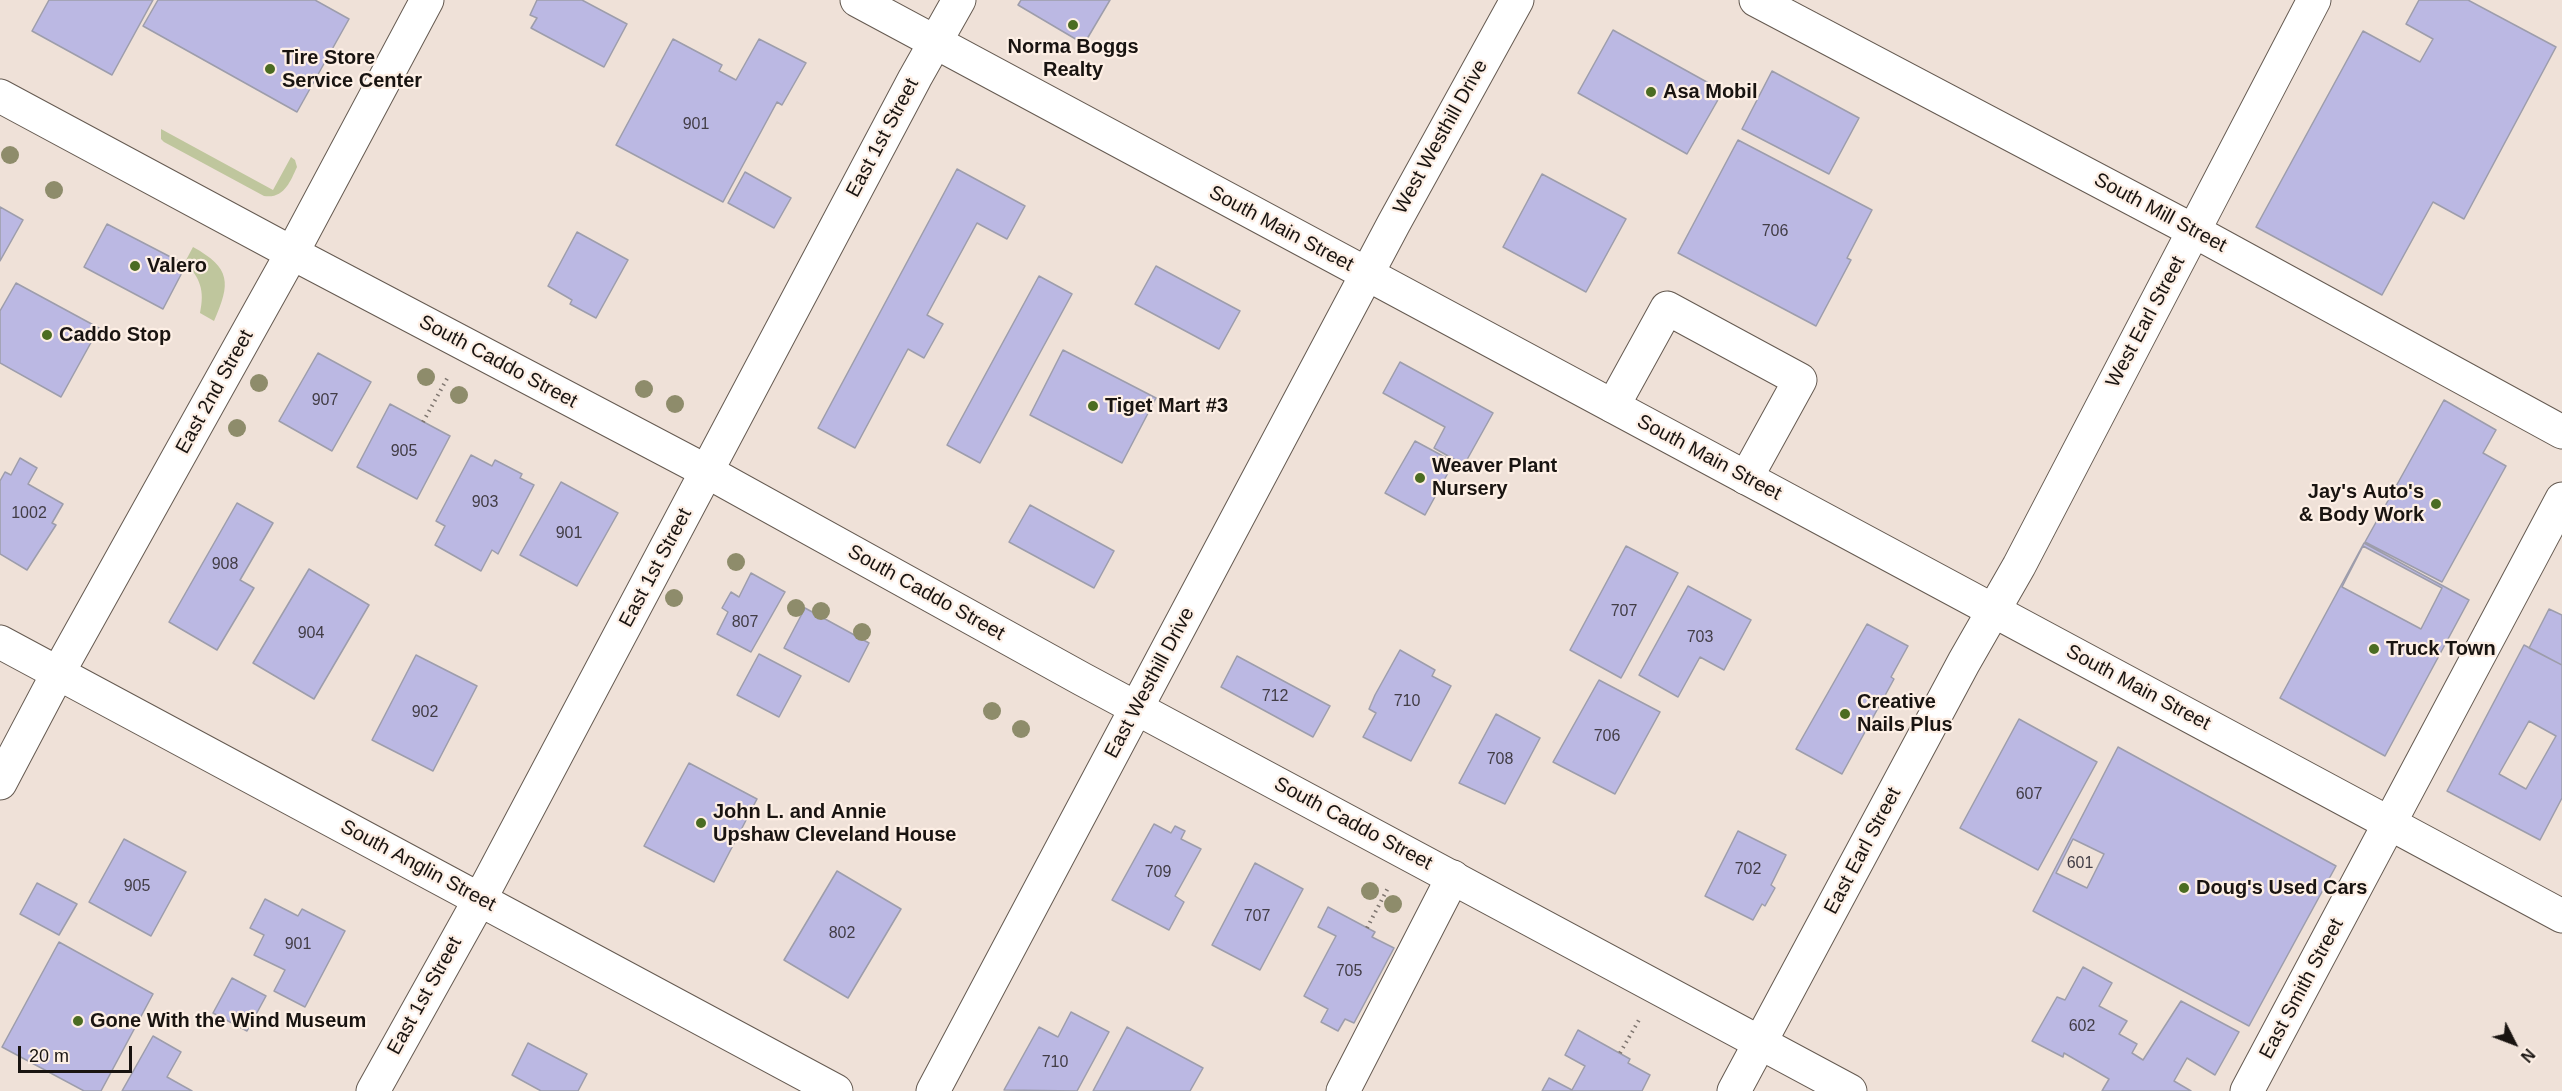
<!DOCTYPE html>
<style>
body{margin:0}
#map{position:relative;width:2562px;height:1091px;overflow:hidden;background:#efe1d8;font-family:Arial,sans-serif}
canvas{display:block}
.north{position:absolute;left:2484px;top:1013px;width:60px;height:60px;-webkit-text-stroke:4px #fdefe5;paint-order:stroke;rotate:132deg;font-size:16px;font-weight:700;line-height:24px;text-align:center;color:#191411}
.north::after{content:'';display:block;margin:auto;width:21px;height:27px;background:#191411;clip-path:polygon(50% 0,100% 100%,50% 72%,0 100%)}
.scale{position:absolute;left:18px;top:1046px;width:114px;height:27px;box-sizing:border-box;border:3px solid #191411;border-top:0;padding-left:8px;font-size:18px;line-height:21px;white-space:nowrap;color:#191411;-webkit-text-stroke:4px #fdefe5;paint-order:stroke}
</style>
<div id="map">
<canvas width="2562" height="1091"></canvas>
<div class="north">N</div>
<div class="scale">20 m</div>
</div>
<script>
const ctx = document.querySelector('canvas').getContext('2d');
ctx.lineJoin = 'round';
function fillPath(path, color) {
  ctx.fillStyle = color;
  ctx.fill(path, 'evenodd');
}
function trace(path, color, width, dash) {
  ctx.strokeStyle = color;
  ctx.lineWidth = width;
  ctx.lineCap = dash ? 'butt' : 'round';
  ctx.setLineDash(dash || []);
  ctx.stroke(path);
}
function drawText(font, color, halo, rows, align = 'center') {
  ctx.font = font + ' Arial,sans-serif';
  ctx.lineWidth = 4.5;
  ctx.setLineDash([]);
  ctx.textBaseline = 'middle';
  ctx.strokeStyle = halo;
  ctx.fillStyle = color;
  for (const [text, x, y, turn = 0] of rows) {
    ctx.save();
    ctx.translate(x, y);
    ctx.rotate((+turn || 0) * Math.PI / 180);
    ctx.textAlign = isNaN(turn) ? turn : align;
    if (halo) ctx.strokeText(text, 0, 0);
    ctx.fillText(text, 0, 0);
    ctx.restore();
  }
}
fillPath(new Path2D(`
 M161,129L273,190L291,157L295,160L297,167C290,182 284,199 264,196L164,142L161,139Z
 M193,247C231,268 231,283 214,321L200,313C205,290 200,278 185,262Z`), '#bfc69d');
const building = new Path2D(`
 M49,0H153L112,75L32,31Z
 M158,0H315L349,19L297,112L143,26Z
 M537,0H582L627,24L604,67L531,28L537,18L530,15Z
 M1021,0H1110L1084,44L1018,5Z
 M2419,0H2468L2556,47L2464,219L2433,202L2382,295L2256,227L2363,31L2420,62L2433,39L2406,24Z
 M1613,30L1723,91L1687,154L1578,93Z
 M673,39L722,65L719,71L736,80L759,39L806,63L782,105L777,102L723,202L616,145Z
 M1772,71L1859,118L1829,174L1742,129Z
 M1738,140L1872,210L1847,258L1851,260L1816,326L1678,253Z
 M957,169L1025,206L1007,239L977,223L927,315L943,324L924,358L908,349L855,448L818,428Z
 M745,172L791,198L774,228L728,203Z
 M1542,174L1626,219L1586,292L1503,247Z
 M0,207L23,220L0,261Z
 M107,224L186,265L163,309L84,267Z
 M577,232L628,260L596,318L570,304L572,300L548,286Z
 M1156,266L1240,311L1219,349L1135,304Z
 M1039,276L1072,294L980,463L947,445Z
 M16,283L99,328L61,397L0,363V311Z
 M1063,350L1156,398L1122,463L1030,415Z
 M318,353L371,382L332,451L279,421Z
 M1400,362L1493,413L1464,465L1434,448L1445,427L1383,393Z
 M2444,400L2496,430L2483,453L2506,466L2442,582L2365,542Z
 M390,404L450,436L417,499L357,467Z
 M1415,441L1454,462L1425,515L1385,493Z
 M471,455L492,466L495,460L522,474L520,478L534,485L498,554L492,550L481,571L435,545L445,526L436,521Z
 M20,458L37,468L28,484L63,504L52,523L56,525L27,570L0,554V481L5,472L11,475Z
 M561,482L618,513L577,586L520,555Z
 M237,503L273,523L240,580L254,588L217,650L169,622Z
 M1030,505L1114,551L1094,588L1009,542Z
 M2364,543L2469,600L2385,756L2280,698Z
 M1626,546L1678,573L1621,678L1570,650Z
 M2363,546L2442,588L2421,629L2342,587Z
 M309,569L369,605L314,699L253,663Z
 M751,573L785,592L751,652L717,634L728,612L722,608L731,592L739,597Z
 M1688,586L1751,620L1724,670L1700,657L1678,697L1639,675Z
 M805,608L869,643L849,682L784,648Z
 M2549,609L2562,615V665L2529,648Z
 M1867,624L1908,646L1891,677L1894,679L1842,774L1796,749Z
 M2524,645L2562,665V798L2540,840L2447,791ZM2529,721L2556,736L2526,789L2499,774Z
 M1400,650L1435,670L1432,676L1451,686L1411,761L1363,737L1376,713L1369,709L1375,695Z
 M759,654L801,676L779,717L737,695Z
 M416,655L477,686L433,771L372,740Z
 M1237,656L1330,706L1313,737L1221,687Z
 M1599,680L1660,712L1615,794L1553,762Z
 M1496,714L1540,738L1505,804L1459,783Z
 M2019,719L2097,762L2038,870L1960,828Z
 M2118,747L2336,866L2249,1026L2033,911Z
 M689,763L757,799L714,882L644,846Z
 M1154,824L1171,833L1175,826L1185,831L1181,839L1201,849L1175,896L1184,902L1169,930L1112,900Z
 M1738,831L1786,855L1771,885L1775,888L1765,906L1762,904L1753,920L1705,896Z
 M124,839L186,872L151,936L89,902Z
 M2073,839L2104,854L2087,888L2056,873Z
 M1255,863L1303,889L1260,970L1212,945Z
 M837,871L901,909L848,998L784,960Z
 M37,883L77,904L59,935L20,914Z
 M265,899L298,916L302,909L345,931L305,1007L274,991L285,970L254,955L264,935L250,928Z
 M1328,907L1375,932L1372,937L1394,948L1354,1023L1345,1019L1338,1031L1321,1022L1328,1009L1304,996L1336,936L1318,927Z
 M59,942L153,994L101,1091H84L2,1047Z
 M2083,967L2112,983L2099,1006L2127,1021L2119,1034L2137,1044L2132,1053L2143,1060L2181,1001L2239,1032L2215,1075L2187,1058L2174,1081L2191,1091H2102L2109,1079L2064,1053L2063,1057L2032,1041L2057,997L2065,1000Z
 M232,978L266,996L247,1031L213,1013Z
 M1071,1012L1109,1032L1077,1091L1004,1090L1039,1027L1058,1037Z
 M1127,1027L1203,1068L1190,1091H1093Z
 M1578,1030L1630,1059L1628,1063L1650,1075L1642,1091H1542L1549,1078L1572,1090L1585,1066L1565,1055Z
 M153,1036L181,1052L167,1077L192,1091H122Z
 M528,1043L587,1074L578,1091H541L512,1075Z`);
fillPath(building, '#bbb8e3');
trace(building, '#9d9dab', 1.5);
const minor = new Path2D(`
 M1756,0L2194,231L2562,432
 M1613,406L1667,308L1800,380L1746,478
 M0,642L836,1091
 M373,1091L480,899L915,78L959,0
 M933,1091L1394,223L1517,0
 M1343,1091L1453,877
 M1734,1091L1964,662L2019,566L2314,0
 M2247,1091L2562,499`);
const major = new Path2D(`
 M857,0L2562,916
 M0,96L292,253L706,471L1082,679L1850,1091
 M0,783L58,673L292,253L427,0`);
trace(minor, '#655a51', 35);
trace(major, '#655a51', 35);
trace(new Path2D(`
 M423,422L449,375
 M1367,928L1389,886
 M1620,1053L1639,1020`), '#7e756f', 4, [1.5, 4.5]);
trace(minor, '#fff', 33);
trace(major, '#fff', 33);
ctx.fillStyle = '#8e8c6b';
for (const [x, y] of [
 [10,155],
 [54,190],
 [426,377],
 [259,383],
 [644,389],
 [459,395],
 [675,404],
 [237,428],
 [736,562],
 [674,598],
 [796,608],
 [821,611],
 [862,632],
 [992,711],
 [1021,729],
 [1370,891],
 [1393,904]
]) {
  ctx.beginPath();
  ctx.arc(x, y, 9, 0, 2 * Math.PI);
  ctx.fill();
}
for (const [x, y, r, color] of [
 [1073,25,6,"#4b6c22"],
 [270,69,6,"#4b6c22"],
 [1651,92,6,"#4b6c22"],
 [135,266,6,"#4b6c22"],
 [47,335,6,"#4b6c22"],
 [1093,406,6,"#4b6c22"],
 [1420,478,6,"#4b6c22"],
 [2436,504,6,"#4b6c22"],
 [2374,649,6,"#4b6c22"],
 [1845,714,6,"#4b6c22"],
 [701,823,6,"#4b6c22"],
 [2184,888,6,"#4b6c22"],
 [78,1021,6,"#4b6c22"]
]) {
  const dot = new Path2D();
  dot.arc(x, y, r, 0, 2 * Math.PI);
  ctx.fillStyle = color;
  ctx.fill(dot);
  trace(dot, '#fdefe5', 2);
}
drawText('16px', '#423d46', null, [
 ["901",696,125],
 ["706",1775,232],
 ["907",325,401],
 ["905",404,452],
 ["903",485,503],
 ["1002",29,514],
 ["901",569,534],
 ["908",225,565],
 ["707",1624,612],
 ["807",745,623],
 ["904",311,634],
 ["703",1700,638],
 ["712",1275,697],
 ["710",1407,702],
 ["902",425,713],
 ["706",1607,737],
 ["708",1500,760],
 ["607",2029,795],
 ["601",2080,864],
 ["702",1748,870],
 ["709",1158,873],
 ["905",137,887],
 ["707",1257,917],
 ["802",842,934],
 ["901",298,945],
 ["705",1349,972],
 ["602",2082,1027],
 ["710",1055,1063]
]);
drawText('bold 20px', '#191411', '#fdefe5', [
 ["Norma Boggs",1073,47,"center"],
 ["Realty",1073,70,"center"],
 ["Tire Store",282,58],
 ["Service Center",282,81],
 ["Asa Mobil",1663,92],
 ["Valero",147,266],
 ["Caddo Stop",59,335],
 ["Tiget Mart #3",1105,406],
 ["Weaver Plant",1432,466],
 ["Nursery",1432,489],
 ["Jay's Auto's",2424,492,"right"],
 ["& Body Work",2424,515,"right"],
 ["Truck Town",2386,649],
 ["Creative",1857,702],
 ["Nails Plus",1857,725],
 ["John L. and Annie",713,812],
 ["Upshaw Cleveland House",713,835],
 ["Doug's Used Cars",2196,888],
 ["Gone With the Wind Museum",90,1021]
], 'left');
drawText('20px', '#191411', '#fdefe5', [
 ["West Westhill Drive",1441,137,-61],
 ["East 1st Street",883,138,-62],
 ["South Mill Street",2160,213,28],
 ["South Main Street",1281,229,28],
 ["West Earl Street",2146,322,-62],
 ["South Caddo Street",498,362,28],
 ["East 2nd Street",215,392,-61],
 ["South Main Street",1709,458,28],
 ["East 1st Street",656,568,-62],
 ["South Caddo Street",926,593,29],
 ["East Westhill Drive",1150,683,-62],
 ["South Main Street",2138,688,28],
 ["South Caddo Street",1353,824,28],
 ["East Earl Street",1863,851,-62],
 ["South Anglin Street",418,866,28],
 ["East Smith Street",2302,989,-62],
 ["East 1st Street",425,996,-61]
]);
</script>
